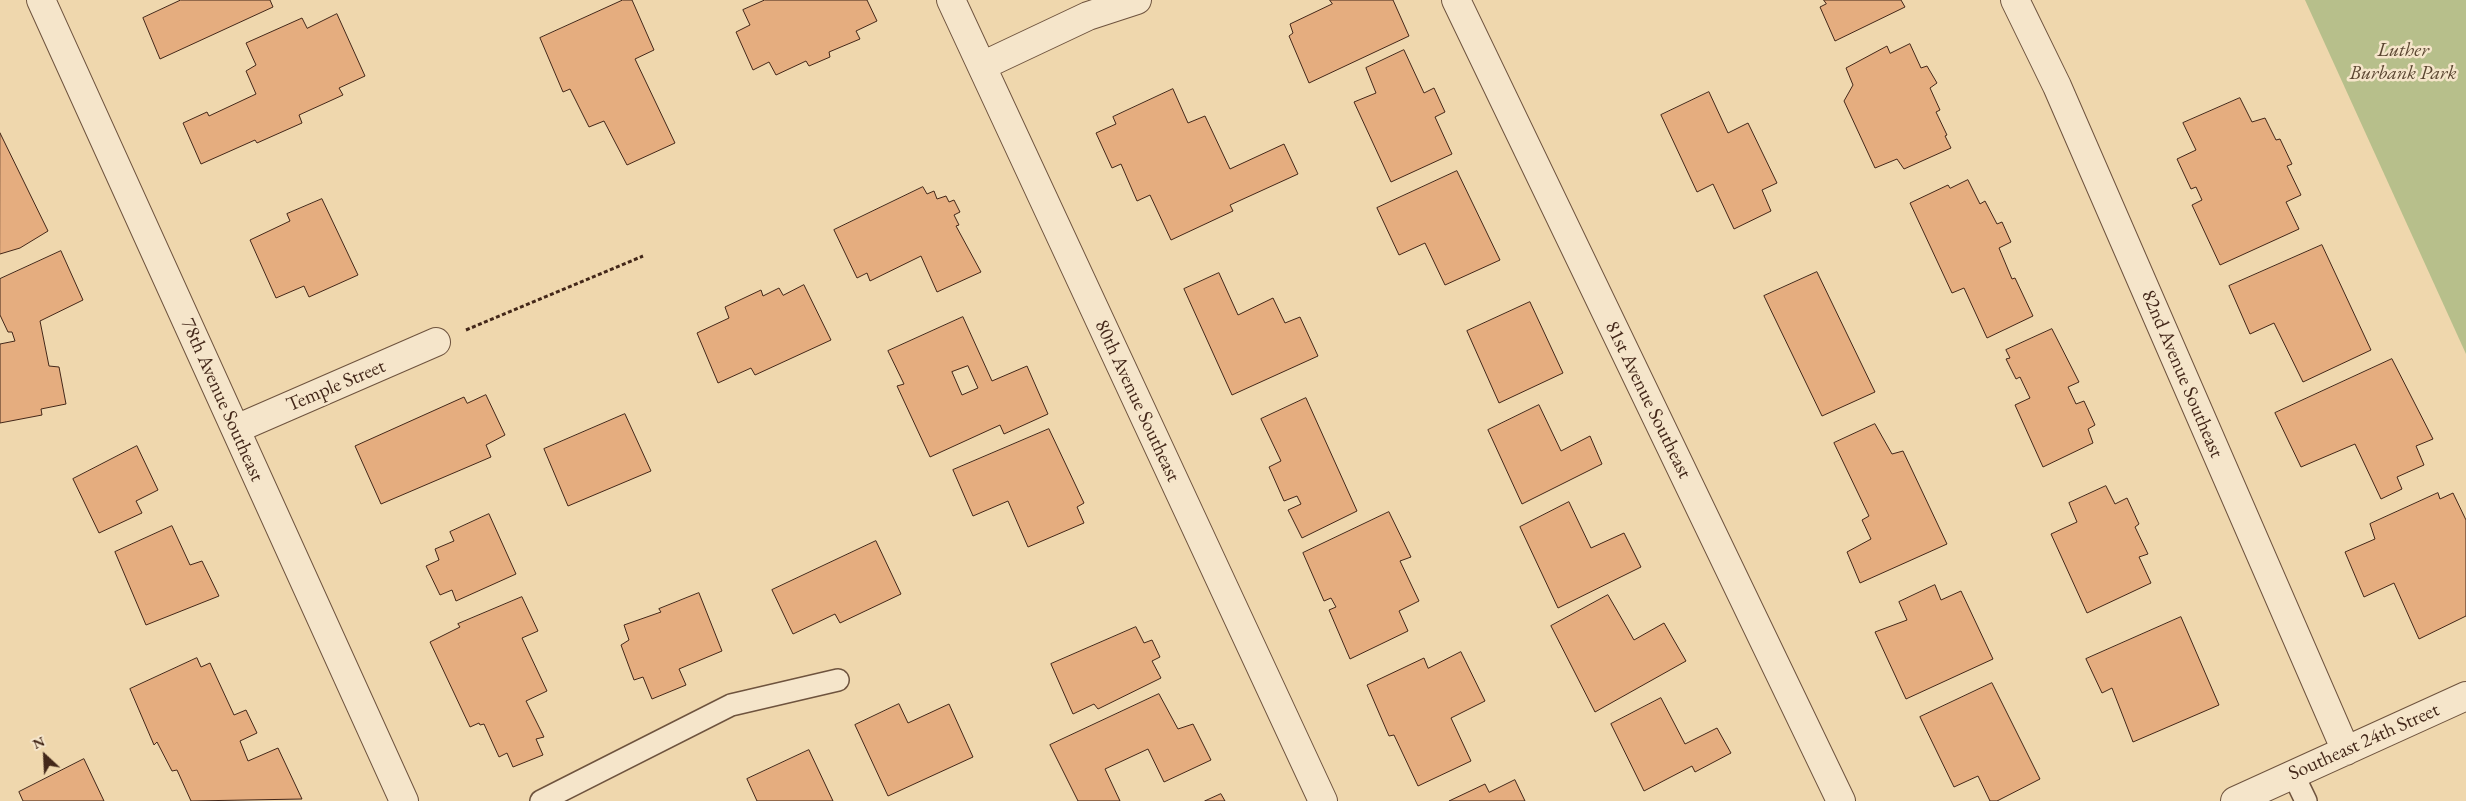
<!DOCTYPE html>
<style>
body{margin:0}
#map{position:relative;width:2466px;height:801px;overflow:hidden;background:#efd7ad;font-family:"EB Garamond",serif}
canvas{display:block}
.north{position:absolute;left:20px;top:731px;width:50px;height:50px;-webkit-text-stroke:4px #f5e5ca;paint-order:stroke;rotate:335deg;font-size:14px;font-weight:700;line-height:20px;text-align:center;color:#432719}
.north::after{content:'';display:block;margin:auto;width:18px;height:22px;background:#432719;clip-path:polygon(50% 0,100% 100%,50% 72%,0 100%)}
</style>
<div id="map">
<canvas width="2466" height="801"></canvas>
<div class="north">N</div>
</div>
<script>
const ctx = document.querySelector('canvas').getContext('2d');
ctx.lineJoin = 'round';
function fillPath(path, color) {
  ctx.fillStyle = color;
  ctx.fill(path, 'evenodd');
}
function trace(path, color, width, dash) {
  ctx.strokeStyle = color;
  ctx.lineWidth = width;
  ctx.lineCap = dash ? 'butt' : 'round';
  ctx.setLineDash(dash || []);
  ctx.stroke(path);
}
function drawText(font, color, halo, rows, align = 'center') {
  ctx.font = font + ' "EB Garamond",serif';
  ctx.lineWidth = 5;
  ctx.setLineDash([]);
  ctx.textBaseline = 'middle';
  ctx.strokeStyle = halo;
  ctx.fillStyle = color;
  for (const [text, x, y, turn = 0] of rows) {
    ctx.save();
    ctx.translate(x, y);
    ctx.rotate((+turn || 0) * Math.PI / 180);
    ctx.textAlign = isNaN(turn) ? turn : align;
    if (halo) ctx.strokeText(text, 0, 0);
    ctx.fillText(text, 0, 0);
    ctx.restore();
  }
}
fillPath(new Path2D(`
 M2305,0H2466V354Z`), '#b7bf8b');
const building = new Path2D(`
 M181,0H270L273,7L160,59L143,18Z
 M623,0H632L654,50L635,59L675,143L627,165L604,121L589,127L570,89L563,92L540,38Z
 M765,0H867L877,21L856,31L860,39L829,52L830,57L809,66L806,61L776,75L769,62L753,70L736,32L750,25L743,10Z
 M1330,0H1393L1409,36L1309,83L1289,36L1293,33L1290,24L1332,4Z
 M1824,0H1901L1905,7L1835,41L1820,7L1826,4Z
 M337,14L365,76L339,88L343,95L299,115L302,123L257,143L255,140L201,164L183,123L207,112L209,116L256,94L246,71L256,65L246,43L302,18L307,28Z
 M1910,44L1921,68L1927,66L1937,83L1930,88L1940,110L1936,112L1947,135L1945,136L1951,148L1904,169L1897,159L1875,168L1844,101L1853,85L1846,68L1887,46L1890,53Z
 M1404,50L1424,93L1434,88L1445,112L1435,117L1452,154L1391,182L1354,102L1376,93L1366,68Z
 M1173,89L1188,123L1205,116L1230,169L1284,144L1298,174L1230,205L1233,211L1171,240L1150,195L1137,201L1121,164L1112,168L1096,133L1116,124L1113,117Z
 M1709,92L1728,133L1748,123L1777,183L1762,190L1771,211L1734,229L1713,184L1697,192L1661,115Z
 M2240,98L2252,122L2265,118L2276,140L2280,139L2292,164L2287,166L2301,195L2286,202L2299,229L2220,265L2192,205L2202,200L2196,187L2191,189L2177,159L2196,150L2183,123Z
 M0,133L48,231L20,248L0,254Z
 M1457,171L1500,260L1445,285L1425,243L1399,255L1377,208Z
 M1968,180L1980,204L1985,201L1997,224L2002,222L2011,242L1999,248L2012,279L2015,278L2033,316L1987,338L1964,288L1952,293L1910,203L1948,185L1950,188Z
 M923,187L927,194L934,191L937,199L946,196L949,202L954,200L960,212L954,215L959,225L956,226L981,272L937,292L921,256L870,281L867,273L857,278L834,230Z
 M322,199L358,275L309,297L304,286L276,298L250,240L290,221L287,214Z
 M2322,245L2371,350L2303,382L2274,323L2250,334L2229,286Z
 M61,251L83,300L40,321L49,366L59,367L66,404L41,409L42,415L0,423V344L15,341L12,332H8L0,315V279Z
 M1817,272L1875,392L1822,416L1764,296Z
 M1219,273L1238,315L1273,298L1285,323L1300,317L1318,356L1232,395L1184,289Z
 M804,285L831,340L755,375L751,368L718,383L697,333L729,318L725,307L761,290L763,296L779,288L783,295Z
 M1530,302L1563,373L1499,403L1467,331Z
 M963,317L992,381L1027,366L1048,414L1004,434L1000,425L930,457L897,386L904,384L888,351ZM968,366L978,388L962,395L952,372Z
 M2052,329L2079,382L2068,387L2076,404L2084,401L2095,425L2088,429L2093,443L2043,467L2015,405L2030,398L2020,377L2016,379L2006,359L2010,358L2006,350Z
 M2392,359L2433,439L2416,446L2424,465L2397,477L2402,489L2381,499L2355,444L2301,467L2275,413Z
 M486,395L505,435L486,445L491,457L381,504L355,446L464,397L467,403Z
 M1306,398L1357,511L1302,538L1288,510L1301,504L1297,496L1284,501L1269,467L1281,461L1261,419Z
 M1539,405L1561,451L1590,436L1602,464L1522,504L1488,430Z
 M625,414L651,471L568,506L544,449Z
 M1875,424L1892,454L1903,451L1947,544L1860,583L1847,552L1871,539L1862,520L1869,516L1834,443Z
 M1049,429L1084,503L1077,507L1084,523L1028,547L1008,501L973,516L953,470Z
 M137,446L158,490L136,501L142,513L99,533L73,479Z
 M2106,486L2115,504L2127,498L2139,524L2135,527L2148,554L2139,557L2151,583L2087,613L2051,534L2077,522L2069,503Z
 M2438,493L2440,499L2453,493L2466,520V616L2419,639L2394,583L2364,597L2345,552L2375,539L2370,524Z
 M1569,502L1591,548L1624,533L1641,567L1558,608L1520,527Z
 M1389,512L1411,557L1400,561L1419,601L1399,611L1408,631L1350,659L1329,610L1336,607L1331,598L1324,601L1303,553Z
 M489,514L516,574L456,601L452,590L440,595L426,566L439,560L435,549L454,541L450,532Z
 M172,526L190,565L202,561L219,596L146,625L115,552Z
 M876,541L901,594L840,623L835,614L793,634L772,590Z
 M1935,585L1941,600L1961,591L1993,659L1906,699L1875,632L1907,620L1899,602Z
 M699,593L722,651L679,669L686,685L652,699L643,677L634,680L621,645L629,640L624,625L661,612L659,609Z
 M1608,595L1634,640L1664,623L1686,661L1595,712L1551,626Z
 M522,597L538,631L522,638L547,691L526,701L544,737L536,739L543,755L513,767L507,753L499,757L484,724L480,725L479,723L470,727L430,642L460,627L458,624Z
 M2181,617L2219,705L2133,742L2112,688L2102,693L2086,659Z
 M1136,627L1144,643L1152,640L1160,657L1152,661L1161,678L1098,709L1094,704L1073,714L1051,664Z
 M1461,652L1485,701L1451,718L1471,761L1418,786L1394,735L1389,736L1367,685L1424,658L1428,668Z
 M197,658L201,667L210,663L234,715L246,710L257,733L240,741L248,761L278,748L302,799L191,801L177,770L172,771L157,742L154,745L130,689Z
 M1992,683L2040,779L1997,801H1990L1978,776L1954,787L1920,717Z
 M1159,694L1178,729L1193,724L1211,760L1164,782L1148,749L1105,769L1120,801H1078L1050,745Z
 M1661,698L1685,744L1717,728L1731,753L1695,772L1692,766L1644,791L1611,724Z
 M899,704L908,723L949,704L973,757L888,796L855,725Z
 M809,750L833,801H757L747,779Z
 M84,759L104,801H23L19,792Z
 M1515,780L1525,801H1449L1485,784L1489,792Z
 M1221,794L1225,801H1205Z`);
fillPath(building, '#e5ad7f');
trace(building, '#432719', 1);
const service = new Path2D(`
 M2293,774L2306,801
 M541,801L731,705L838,680`);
const minor = new Path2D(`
 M41,0L404,801
 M951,0L1323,801
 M1456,0L1841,801
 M2015,0L2057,86L2346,751
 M982,66L1088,16L1137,0
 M236,429L436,342
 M2235,801L2466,696`);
trace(service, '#6e533e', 24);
trace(minor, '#6e533e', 30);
trace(new Path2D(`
 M466,330L643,256`), '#432719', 3, [4, 2.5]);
trace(service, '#f5e5ca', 21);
trace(minor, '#f5e5ca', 28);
drawText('italic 20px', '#5a4530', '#f5e5ca', [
 ["Luther",2403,51],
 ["Burbank Park",2403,74]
]);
drawText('20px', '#432719', '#f5e5ca', [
 ["82nd Avenue Southeast",2182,374,67],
 ["Temple Street",336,386,-23],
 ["78th Avenue Southeast",222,400,66],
 ["81st Avenue Southeast",1648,400,64],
 ["80th Avenue Southeast",1137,401,65],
 ["Southeast 24th Street",2364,742,-24]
]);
</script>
